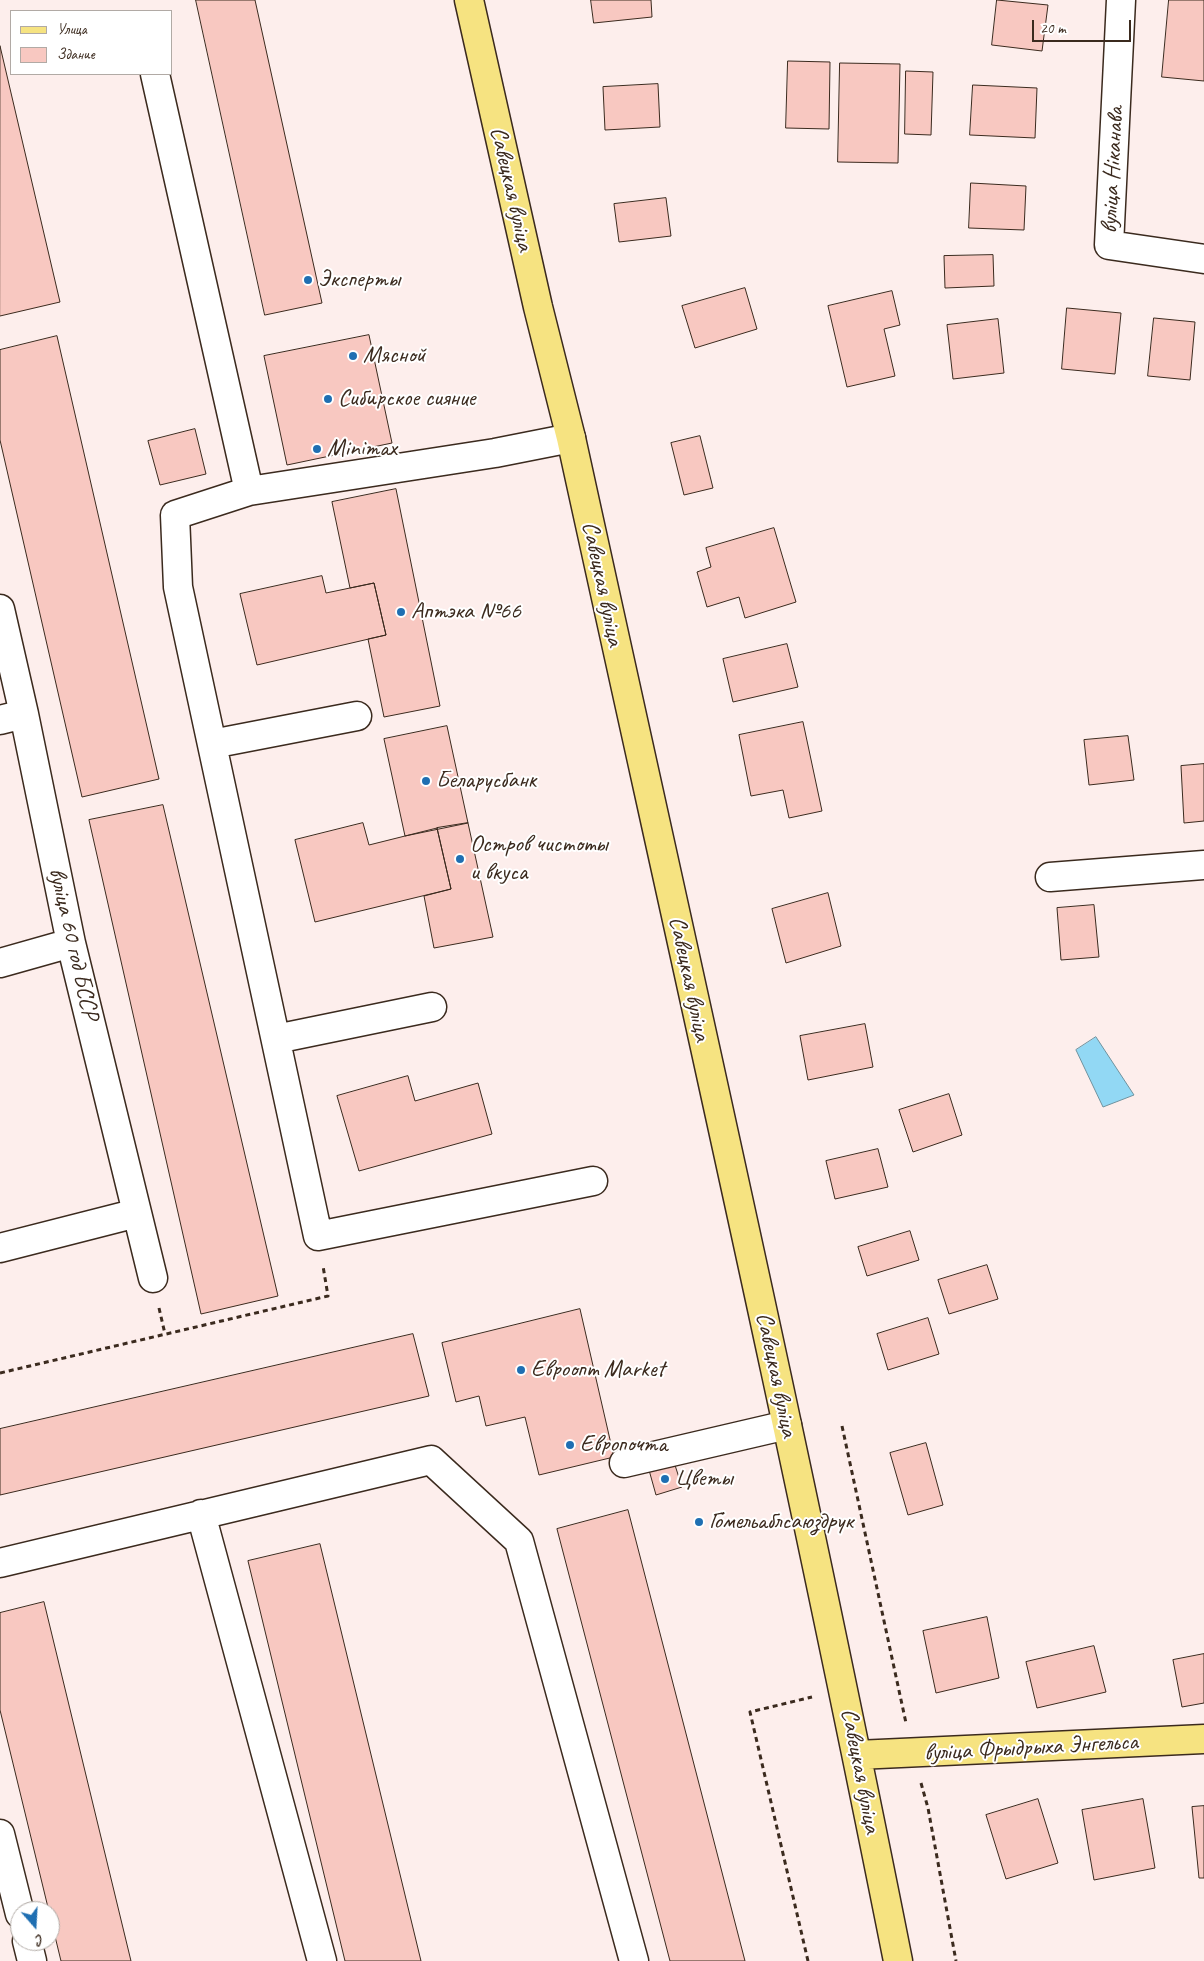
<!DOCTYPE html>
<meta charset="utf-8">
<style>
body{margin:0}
#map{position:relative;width:1204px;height:1961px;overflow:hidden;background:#fdeeec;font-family:Caveat,sans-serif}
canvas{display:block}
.legend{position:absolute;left:10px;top:10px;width:162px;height:65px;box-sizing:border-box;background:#fff;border:1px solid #b1aaa5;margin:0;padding:6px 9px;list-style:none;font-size:15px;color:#3b2a1e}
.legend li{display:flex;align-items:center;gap:10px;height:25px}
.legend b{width:25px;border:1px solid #b1aaa5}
.north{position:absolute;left:10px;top:1901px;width:50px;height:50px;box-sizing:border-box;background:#fff;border:1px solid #b1aaa5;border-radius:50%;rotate:161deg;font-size:14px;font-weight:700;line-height:20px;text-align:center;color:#3b2a1e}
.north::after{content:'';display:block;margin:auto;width:18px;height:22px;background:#1f6fb2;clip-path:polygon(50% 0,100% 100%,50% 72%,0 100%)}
.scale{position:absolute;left:1032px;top:20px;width:99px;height:22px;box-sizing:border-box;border:2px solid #3b2a1e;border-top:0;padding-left:6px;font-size:15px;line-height:18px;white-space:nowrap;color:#3b2a1e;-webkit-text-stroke:4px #fff;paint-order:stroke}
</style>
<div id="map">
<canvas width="1204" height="1961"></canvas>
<ul class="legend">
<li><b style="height:6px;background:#f6e381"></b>Улица</li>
<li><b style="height:14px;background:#f8c8c1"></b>Здание</li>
</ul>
<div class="north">С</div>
<div class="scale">20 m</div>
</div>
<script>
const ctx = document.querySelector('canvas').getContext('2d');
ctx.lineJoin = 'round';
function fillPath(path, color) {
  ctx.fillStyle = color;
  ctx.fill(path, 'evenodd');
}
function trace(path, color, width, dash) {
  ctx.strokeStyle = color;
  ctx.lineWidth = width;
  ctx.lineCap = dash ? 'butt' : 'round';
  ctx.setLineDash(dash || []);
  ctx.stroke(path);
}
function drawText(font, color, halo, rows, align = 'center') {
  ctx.font = font + ' Caveat,sans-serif';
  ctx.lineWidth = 4;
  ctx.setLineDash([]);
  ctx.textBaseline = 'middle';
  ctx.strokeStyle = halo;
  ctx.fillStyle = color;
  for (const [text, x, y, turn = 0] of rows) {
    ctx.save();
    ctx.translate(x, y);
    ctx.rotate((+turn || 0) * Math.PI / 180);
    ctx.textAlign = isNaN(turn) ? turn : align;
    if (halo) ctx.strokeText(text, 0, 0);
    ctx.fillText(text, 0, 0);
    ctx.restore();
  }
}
const water = new Path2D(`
 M1096,1037L1134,1095L1103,1107L1076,1050Z`);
fillPath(water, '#92d8f4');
trace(water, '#6f929e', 1);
const building = new Path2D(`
 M196,0H255L322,303L265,315Z
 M591,0H651L652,17L594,23Z
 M997,0L1048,5L1042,51L992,45Z
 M1169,0H1204V81L1162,77Z
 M0,46L60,302L0,316Z
 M788,61L830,62L829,129L786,128Z
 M840,63L900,64L898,163L838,162Z
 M906,71L933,72L931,135L905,134Z
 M658,84L660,127L605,130L603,87Z
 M973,85L1037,88L1035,138L970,135Z
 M971,183L1026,186L1024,230L969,228Z
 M666,198L671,236L619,242L614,204Z
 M993,255L994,286L945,288L944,256Z
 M745,288L757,329L695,348L682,306Z
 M892,291L900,325L884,329L895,376L847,387L828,306Z
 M1067,308L1121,313L1115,374L1062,369Z
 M1154,318L1195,322L1190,380L1148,376Z
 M998,319L1004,373L953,379L947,325Z
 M369,335L392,443L287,465L264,356Z
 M57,336L159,779L82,797L0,440V350Z
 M195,429L206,474L160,485L148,441Z
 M700,436L713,488L684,495L671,443Z
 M396,489L440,706L384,717L368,639L386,635L374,583L350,588L332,502Z
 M774,528L796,602L745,618L739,597L707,607L697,572L711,567L706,548Z
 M322,576L326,593L374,583L386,635L257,665L240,594Z
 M787,644L798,687L733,702L723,659Z
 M803,722L822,811L789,818L783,790L751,796L739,735Z
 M447,726L468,823L405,836L384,739Z
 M1128,736L1134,780L1089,785L1084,740Z
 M1204,764V821L1184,823L1181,766Z
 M163,805L278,1296L201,1314L89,820Z
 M363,823L369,845L437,828L451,889L315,922L295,840Z
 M468,823L493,937L434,948L424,896L451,889L437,828Z
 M828,893L841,946L786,963L772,909Z
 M1094,905L1099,957L1061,960L1057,908Z
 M865,1024L873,1067L808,1080L800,1036Z
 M408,1076L415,1101L478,1083L492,1134L359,1171L337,1096Z
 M949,1094L962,1135L913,1152L899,1110Z
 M878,1149L888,1187L835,1199L826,1161Z
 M910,1231L919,1260L867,1276L858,1247Z
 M987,1265L998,1299L949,1314L938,1280Z
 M580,1309L614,1457L539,1475L525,1417L486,1426L479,1396L456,1402L442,1343Z
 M928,1318L939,1354L888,1370L877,1334Z
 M413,1334L429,1396L0,1495V1429Z
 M926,1443L943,1505L908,1515L890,1453Z
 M674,1462L682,1487L656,1495L649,1470Z
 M628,1510L745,1961H670L557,1529Z
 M320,1544L421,1961H345L248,1561Z
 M44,1602L131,1961H61L0,1710V1613Z
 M987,1617L999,1678L936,1693L923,1631Z
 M1094,1646L1106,1692L1037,1708L1026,1662Z
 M1204,1654V1703L1182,1707L1173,1660Z
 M1038,1799L1058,1863L1006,1879L986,1815Z
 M1143,1799L1155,1868L1094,1880L1082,1810Z
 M1204,1806V1878H1199L1192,1807Z`);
fillPath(building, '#f8c8c1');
trace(building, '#3b2a1e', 1);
const minor = new Path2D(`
 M1121,0L1109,245L1204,259
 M155,74L249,491
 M571,438L495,453L249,491L175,515L178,587L318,1236L593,1181
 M0,609L24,714L71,943L153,1278
 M0,720L24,714
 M212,744L357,716
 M1050,877L1204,865
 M0,963L71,943
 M276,1039L432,1007
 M0,1248L137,1213
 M624,1463L787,1425
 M201,1514L322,1961
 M0,1563L431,1460L519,1541L634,1961
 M0,1834L20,1914
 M27,1941L32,1961`);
const major = new Path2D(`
 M469,0L538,307L571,438C682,946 797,1452 898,1961
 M857,1755L1204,1739`);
trace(minor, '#3b2a1e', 31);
trace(major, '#3b2a1e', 31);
trace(new Path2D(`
 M159,1308L165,1334
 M0,1373L328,1296L323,1266
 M842,1426L906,1723
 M921,1783L928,1808L956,1961
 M808,1961L750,1712L812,1697`), '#3b2a1e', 3, [5, 4]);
trace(minor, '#fff', 28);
trace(major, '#f6e381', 28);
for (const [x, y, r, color] of [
 [308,280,5,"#1f6fb2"],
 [353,356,5,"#1f6fb2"],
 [328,399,5,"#1f6fb2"],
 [317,449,5,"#1f6fb2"],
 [401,612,5,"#1f6fb2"],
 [426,781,5,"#1f6fb2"],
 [460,859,5,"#1f6fb2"],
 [521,1370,5,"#1f6fb2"],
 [570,1445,5,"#1f6fb2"],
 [665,1479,5,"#1f6fb2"],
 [699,1522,5,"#1f6fb2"]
]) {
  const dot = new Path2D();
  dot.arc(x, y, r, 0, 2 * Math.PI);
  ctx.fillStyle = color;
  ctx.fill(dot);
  trace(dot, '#fff', 2);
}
drawText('24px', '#3b2a1e', '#fff', [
 ["вуліца Ніканава",1113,170,-87],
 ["Савецкая вуліца",511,189,77],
 ["Савецкая вуліца",602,584,78],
 ["вуліца 60 год БССР",73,944,77],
 ["Савецкая вуліца",689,979,78],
 ["Савецкая вуліца",776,1375,78],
 ["вуліца Фрыдрыха Энгельса",1031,1748,-3],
 ["Савецкая вуліца",860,1771,79]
]);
drawText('24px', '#3b2a1e', '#fff', [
 ["Эксперты",318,280],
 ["Мясной",363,356],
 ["Сибирское сияние",338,399],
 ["Minimax",327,449],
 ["Аптэка №66",411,612],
 ["Беларусбанк",436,781],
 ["Остров чистоты",470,845],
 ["и вкуса",470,873],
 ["Евроопт Market",531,1370],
 ["Европочта",580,1445],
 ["Цветы",675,1479],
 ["Гомельаблсаюздрук",709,1522]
], 'left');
</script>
